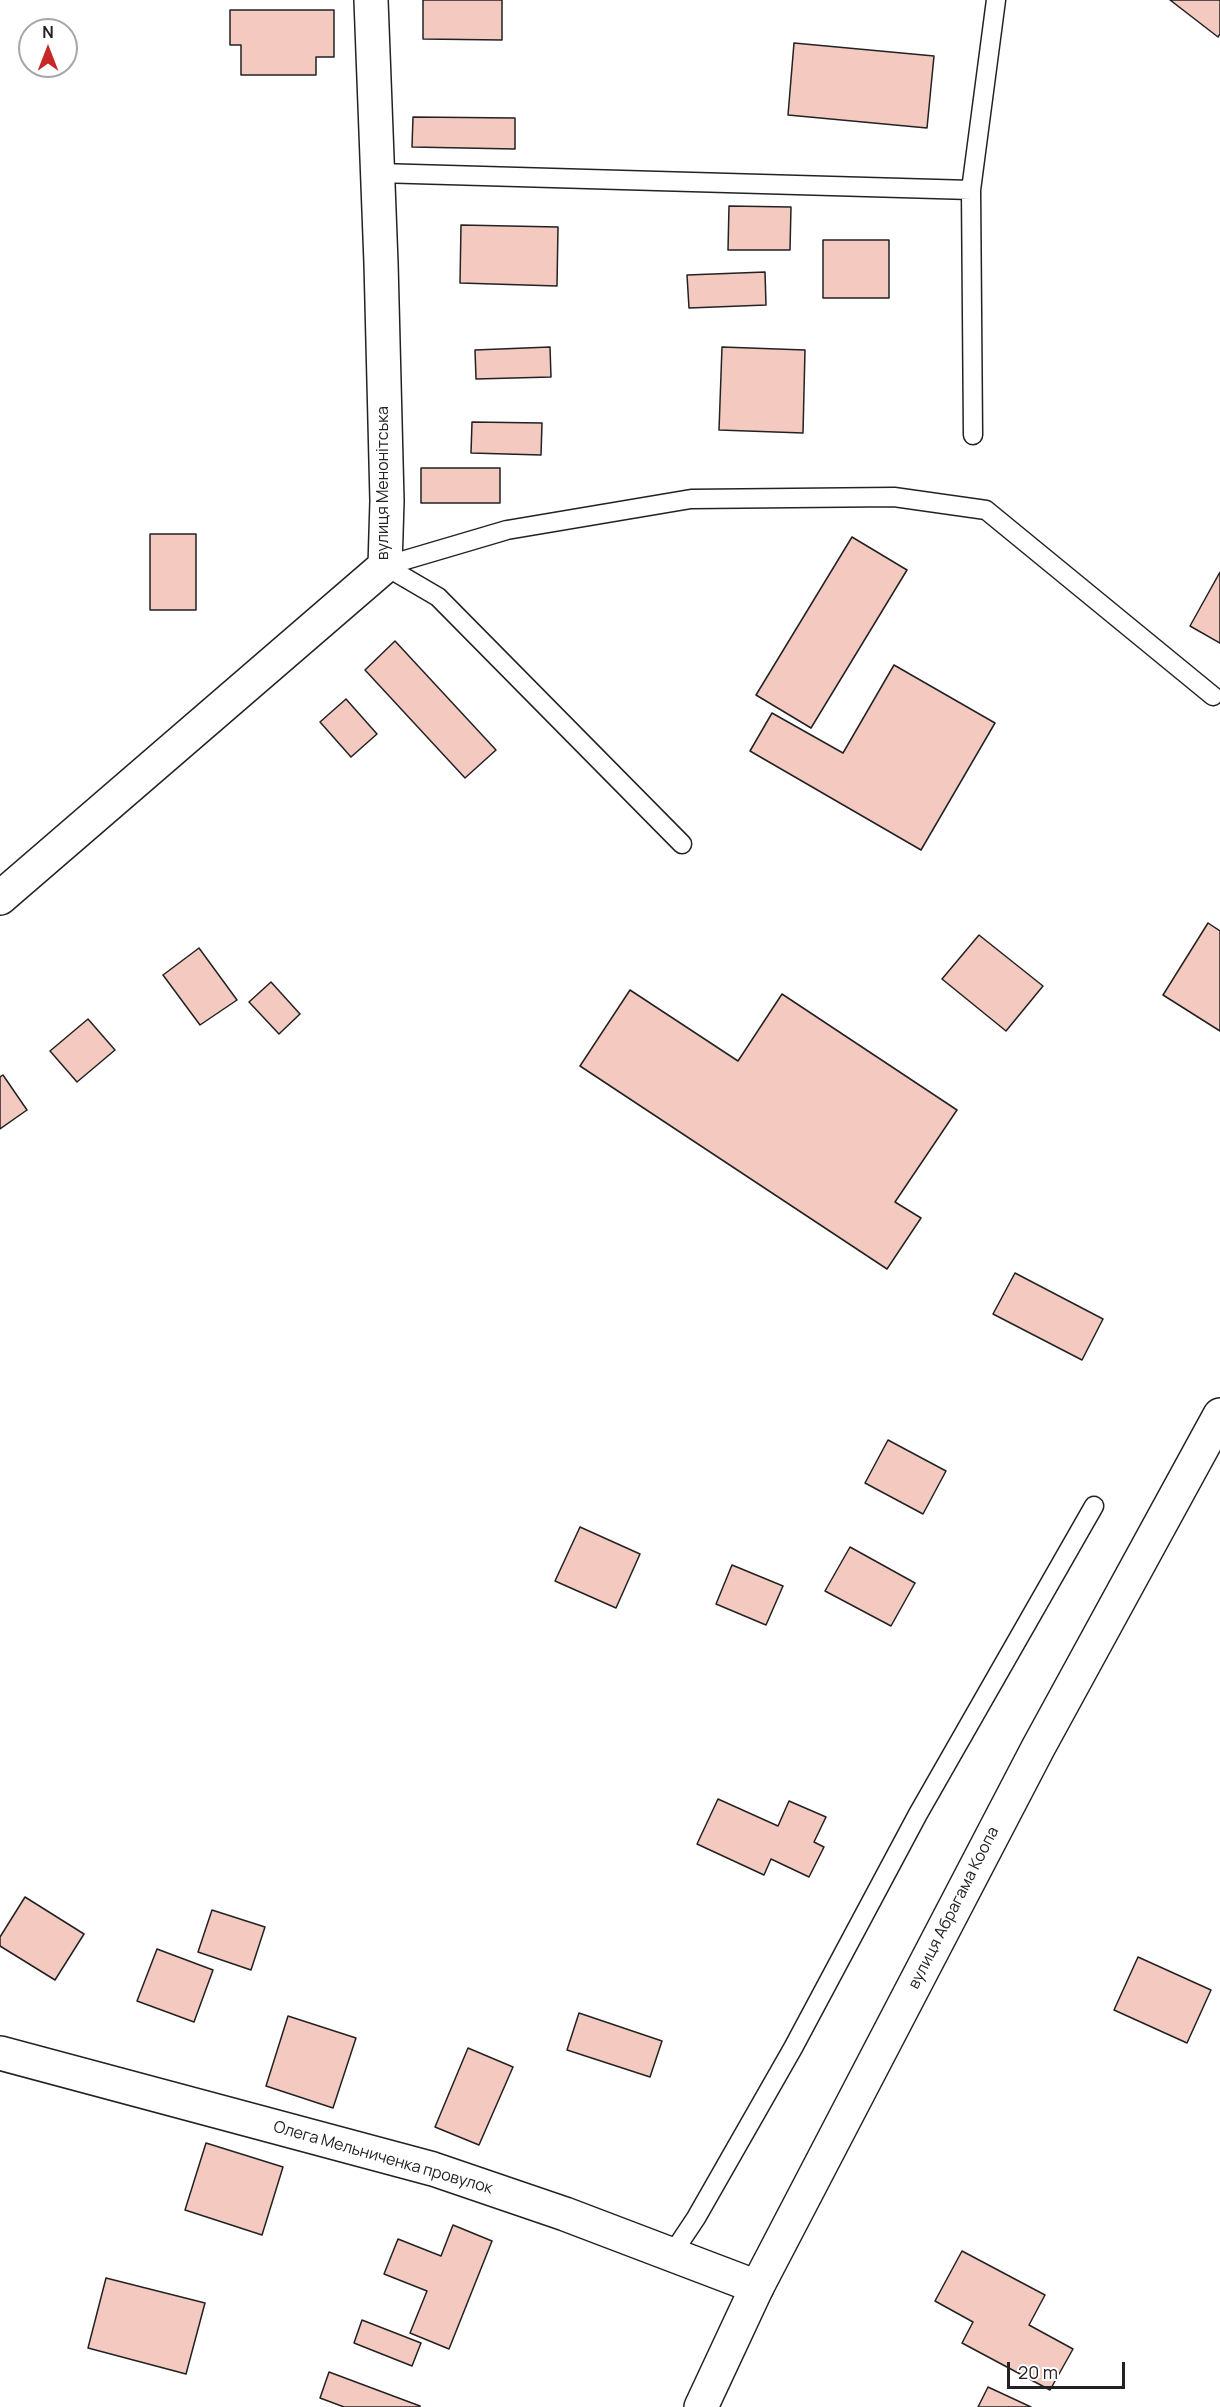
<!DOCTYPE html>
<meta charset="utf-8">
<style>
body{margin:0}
#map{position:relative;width:1220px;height:2407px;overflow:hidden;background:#fff;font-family:Manrope,sans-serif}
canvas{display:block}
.north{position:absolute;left:18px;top:18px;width:60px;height:60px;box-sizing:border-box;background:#fff;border:2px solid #a7a7a7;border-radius:50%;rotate:0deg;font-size:16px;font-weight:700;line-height:24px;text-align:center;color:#222}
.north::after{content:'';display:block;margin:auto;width:21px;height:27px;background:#c62828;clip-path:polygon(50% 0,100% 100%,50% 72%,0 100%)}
.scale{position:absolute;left:1007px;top:2362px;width:118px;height:27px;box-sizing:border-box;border:3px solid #222;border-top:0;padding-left:8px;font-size:18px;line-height:21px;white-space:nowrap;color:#222;-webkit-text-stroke:4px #fff;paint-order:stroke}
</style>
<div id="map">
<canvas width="1220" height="2407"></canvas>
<div class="north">N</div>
<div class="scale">20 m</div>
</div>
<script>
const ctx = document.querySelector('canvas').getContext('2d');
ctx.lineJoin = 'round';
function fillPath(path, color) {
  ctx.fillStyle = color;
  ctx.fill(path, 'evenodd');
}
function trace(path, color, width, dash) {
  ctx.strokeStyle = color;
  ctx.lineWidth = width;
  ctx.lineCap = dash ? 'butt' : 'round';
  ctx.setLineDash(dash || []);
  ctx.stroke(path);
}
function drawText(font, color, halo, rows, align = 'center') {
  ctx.font = font + ' Manrope,sans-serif';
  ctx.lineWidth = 4.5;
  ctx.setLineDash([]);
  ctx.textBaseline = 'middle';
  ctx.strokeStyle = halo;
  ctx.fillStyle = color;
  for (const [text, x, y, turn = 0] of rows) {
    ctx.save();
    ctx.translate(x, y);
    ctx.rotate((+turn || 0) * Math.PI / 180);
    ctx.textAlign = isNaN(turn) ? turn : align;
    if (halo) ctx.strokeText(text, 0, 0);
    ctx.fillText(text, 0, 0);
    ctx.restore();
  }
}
const building = new Path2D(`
 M423,0H502V40L423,39Z
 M1170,0H1220V34L1218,37Z
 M230,10H334V57H316V75H241V45H230Z
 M794,43L934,56L927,128L788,115Z
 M413,117L515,118V149L412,147Z
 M729,206L791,207L790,250H728Z
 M461,225L558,227L557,286L460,283Z
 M823,240H889V298H823Z
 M765,272L766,305L689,308L687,275Z
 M550,347L551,377L476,379L475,350Z
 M722,347L805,350L803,433L719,430Z
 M472,422L542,423L541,455L471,453Z
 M421,468H500V503H421Z
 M150,534H196V610H150Z
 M852,537L907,570L811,728L756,695Z
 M1220,572V643L1190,626Z
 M395,641L496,750L465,778L365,670Z
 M894,665L995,723L921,850L750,751L772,713L843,753Z
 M346,699L377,734L351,757L320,722Z
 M1208,923L1220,931V1031L1163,995Z
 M979,935L1043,986L1006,1031L942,979Z
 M199,948L237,1000L200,1025L163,975Z
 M271,982L300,1014L279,1034L249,1002Z
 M630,990L738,1061L782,994L957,1110L895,1202L921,1218L887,1269L580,1066Z
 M88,1019L115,1050L77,1082L50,1051Z
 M3,1075L27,1110L0,1129V1077Z
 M1015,1273L1103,1319L1082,1360L993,1314Z
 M888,1440L946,1471L923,1514L865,1483Z
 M580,1527L640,1554L616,1608L555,1581Z
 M850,1547L915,1583L891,1626L825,1591Z
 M732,1565L783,1586L766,1625L716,1604Z
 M718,1799L778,1826L789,1801L826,1817L814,1842L824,1847L809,1877L771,1859L764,1875L697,1844Z
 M25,1897L84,1934L55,1980L0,1946V1937Z
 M212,1910L265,1927L251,1970L198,1952Z
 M157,1949L213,1970L194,2022L137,2001Z
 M1138,1957L1211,1990L1187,2043L1114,2010Z
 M579,2013L662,2041L650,2077L567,2050Z
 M288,2016L356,2038L333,2108L266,2086Z
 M468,2048L513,2067L479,2145L435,2127Z
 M206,2143L283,2167L262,2235L185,2210Z
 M453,2225L492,2241L449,2349L410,2333L427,2291L384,2274L398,2239L441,2256Z
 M962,2251L1045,2295L1029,2325L1073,2349L1050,2390L962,2343L973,2322L935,2301Z
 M106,2278L205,2303L186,2374L88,2348Z
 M362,2320L421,2343L412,2366L354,2343Z
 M329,2372L420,2406V2407H344L320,2398Z
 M988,2387L1031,2407H978Z`);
fillPath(building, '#f3c9c0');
trace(building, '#222', 1.5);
const lane = new Path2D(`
 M378,173L971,190
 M973,435L971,190L996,0
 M385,566L507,530L691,499L894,497L986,510L1213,696
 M385,566L438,597L682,844
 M672,2254L696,2218L793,2048L918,1814L1094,1506`);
const street = new Path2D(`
 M0,898L385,566L387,501L381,263L371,0
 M0,2053L433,2169L565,2214L757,2287`);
const primary = new Path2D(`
 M701,2407L757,2287L1038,1748L1220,1415`);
trace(lane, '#222', 21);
trace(street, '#222', 36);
trace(primary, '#222', 36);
trace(lane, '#fff', 18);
trace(street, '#fff', 33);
trace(primary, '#fff', 33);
drawText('16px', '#222', '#fff', [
 ["вулиця Менонітська",384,483,-90],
 ["вулиця Абрагама Коопа",954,1908,-63],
 ["Олега Мельниченка провулок",383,2158,16]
]);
</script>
